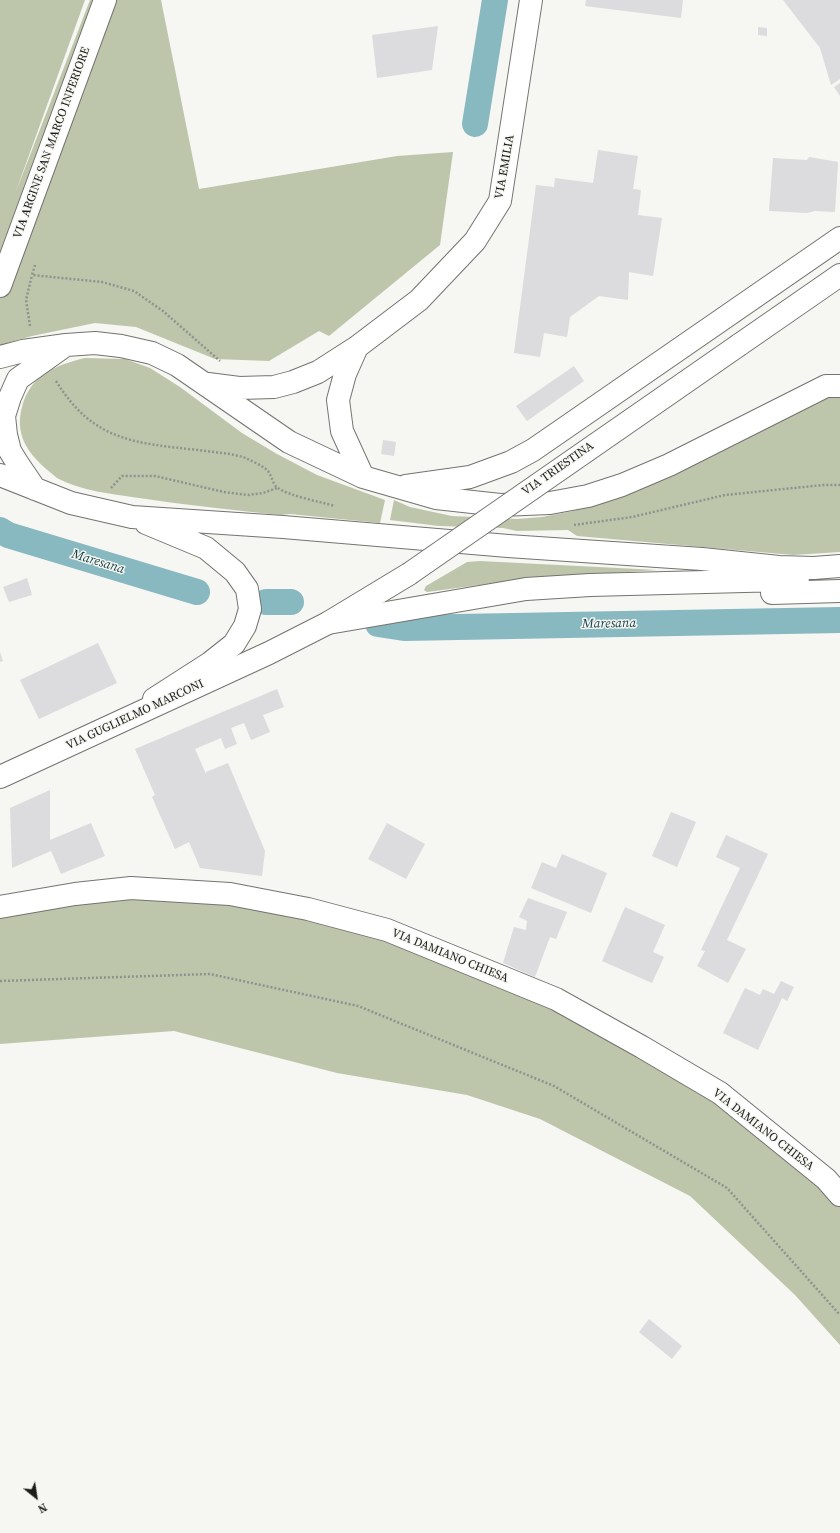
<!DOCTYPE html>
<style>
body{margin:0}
#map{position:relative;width:840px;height:1533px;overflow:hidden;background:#f6f6f2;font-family:"Source Serif 4",serif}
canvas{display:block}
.north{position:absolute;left:16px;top:1477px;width:40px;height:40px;-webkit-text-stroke:3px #f6f6f2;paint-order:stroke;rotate:150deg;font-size:11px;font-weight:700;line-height:16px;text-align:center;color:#1c1c1b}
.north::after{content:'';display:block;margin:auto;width:14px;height:18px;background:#1c1c1b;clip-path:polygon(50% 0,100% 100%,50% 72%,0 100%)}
</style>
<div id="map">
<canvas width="840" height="1533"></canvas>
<div class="north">N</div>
</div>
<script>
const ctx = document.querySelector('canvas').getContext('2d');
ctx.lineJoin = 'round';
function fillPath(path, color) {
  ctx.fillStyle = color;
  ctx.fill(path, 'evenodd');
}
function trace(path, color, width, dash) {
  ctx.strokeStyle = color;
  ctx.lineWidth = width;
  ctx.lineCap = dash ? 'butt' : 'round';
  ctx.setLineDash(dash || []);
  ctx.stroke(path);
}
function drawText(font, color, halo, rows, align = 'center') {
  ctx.font = font + ' "Source Serif 4",serif';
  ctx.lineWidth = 3;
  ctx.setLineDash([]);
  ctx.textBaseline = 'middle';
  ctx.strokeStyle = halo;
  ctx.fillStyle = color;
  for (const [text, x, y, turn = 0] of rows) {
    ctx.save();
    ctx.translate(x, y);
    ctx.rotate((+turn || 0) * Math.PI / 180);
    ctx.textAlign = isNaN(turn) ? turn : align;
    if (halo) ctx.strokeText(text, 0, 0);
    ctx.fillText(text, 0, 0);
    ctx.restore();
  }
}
fillPath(new Path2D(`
 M0,0H85L15,194L90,0H161L199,189L397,156L453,152L440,245L329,336L319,331L269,361L215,359L136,327L95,323L32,336L0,345Z
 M85,358L125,359L150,368L180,387L242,433L277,454L317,475L385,500L380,523L290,514L280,515C233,510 186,505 139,498C112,494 81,491 57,478C53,475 49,471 45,468C26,451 15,433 22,407C30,375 56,365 85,358Z
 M840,393V552L793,555L577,536L568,530L517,531L503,528L439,526L390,520L394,500L410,507L452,516L517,519L542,517L573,511L598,503L803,405Z
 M480,561L657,570L517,580L427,592L424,590L426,586L467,562Z
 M194,885L363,914L570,997L752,1104L840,1184V1345L795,1295L690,1196L540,1119L467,1095L337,1073L174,1031L0,1044V916Z`), '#bdc6ab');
trace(new Path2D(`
 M475,124L495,0
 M0,530L8,535L197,592
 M266,602H291
 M378,624L404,628L840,620`), '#88b8c0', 26);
fillPath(new Path2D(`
 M586,0H683L681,18L585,6Z
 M783,0H840V79L831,85L820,48Z
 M438,26L432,70L377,78L372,35Z
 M758,27L767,28V36L758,35Z
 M840,83V96L834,87Z
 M598,150L638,156L633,189L641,190L638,215L662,218L653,276L629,272L628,300L599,296L570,317L567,337L544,333L540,357L514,353L536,185L554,187L555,178L593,183Z
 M809,157L838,162L835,212L815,211L807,213L769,211L773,158L807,160Z
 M574,366L584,381L527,421L516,406Z
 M383,440L396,442L394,456L381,454Z
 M27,578L32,595L9,602L3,587Z
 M98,643L117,683L39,719L20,680Z
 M0,652L3,661L0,662Z
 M277,689L284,707L263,715L270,732L251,740L244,723L231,728L237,744L225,749L221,738L195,749L206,774V772L228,763L265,851L262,876L200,868L189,842L175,849L152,797L155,795L135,749Z
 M50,790V840L91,823L105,856L61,874L51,851L12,868L10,808Z
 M671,812L696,822L677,867L652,856Z
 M387,823L425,844L406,879L368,859Z
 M726,835L768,854L727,940L746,949L728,983L697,966L705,951L701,950L740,868L716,857Z
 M562,854L607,873L591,913L531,888L542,862L556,868Z
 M528,898L567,912L556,939L550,937L535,977L503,963L514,927L526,930L527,921L519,917Z
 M625,907L665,925L653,952L664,957L652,983L602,961Z
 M781,981L794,987L787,1001L782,998L758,1050L723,1033L745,988L760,995L763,989L774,994Z
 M649,1319L682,1346L672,1359L639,1332Z`), '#dcdbde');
const minor = new Path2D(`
 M0,286L105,0
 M357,347L345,374L338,400L342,431L363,477
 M0,357L23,351L66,345L95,343L121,346L152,353L177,365L289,442L363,477L436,498L500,505L550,503L588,496L622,485L669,465L826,386H840
 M208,384L239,388L274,387L293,382L318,372L357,347L419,300L475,241L500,201L531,0
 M0,475L71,503L132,517L283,527L508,546L702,559L779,567L814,568L840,566
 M406,486L470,477L511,462L533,450L840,238
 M35,489L18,464L10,451L6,435L4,416L10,397L18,379L63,347
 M146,523L206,548L235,572L247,589L250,609L245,626L234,644L210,663L154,699
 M772,593L840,591
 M328,623L526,589L590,585L783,580L798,578
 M0,907L75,894L131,888L230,894L308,909L387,930L556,999L642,1047L720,1093L826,1179L840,1195`);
const major = new Path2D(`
 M739,345L840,275
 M0,777L269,653L328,623L409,574`);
trace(minor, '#747370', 24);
trace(major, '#747370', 24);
trace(new Path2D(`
 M35,265L32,275L102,282L134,291L163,311L220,361
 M30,326L26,300L32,275
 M56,381C93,441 134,443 198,450C213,452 229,453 243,457C248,459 263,466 267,470C272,475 272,484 278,488C289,496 321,502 335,506
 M111,488L122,476H155L224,492L248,495L263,493L277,488
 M574,525L632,517L725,495L823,485H840
 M0,981L210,974L358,1006L554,1086L727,1188L840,1315`), '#91918e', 2.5, [2, 2]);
trace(minor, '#fff', 22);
trace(major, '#fff', 22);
const majorBridge = new Path2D(`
 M409,574L739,345`);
trace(majorBridge, '#747370', 24, []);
trace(majorBridge, '#fff', 22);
drawText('12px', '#1c1c1b', '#f6f6f2', [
 ["VIA ARGINE SAN MARCO INFERIORE",52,143,-70],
 ["VIA EMILIA",505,167,-80],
 ["VIA TRIESTINA",558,469,-35],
 ["VIA GUGLIELMO MARCONI",135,715,-25],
 ["VIA DAMIANO CHIESA",450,956,22],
 ["VIA DAMIANO CHIESA",763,1130,38]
]);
drawText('italic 13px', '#0f3d43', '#f6f6f2', [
 ["Maresana",98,562,17],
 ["Maresana",609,624,-1]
]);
</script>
